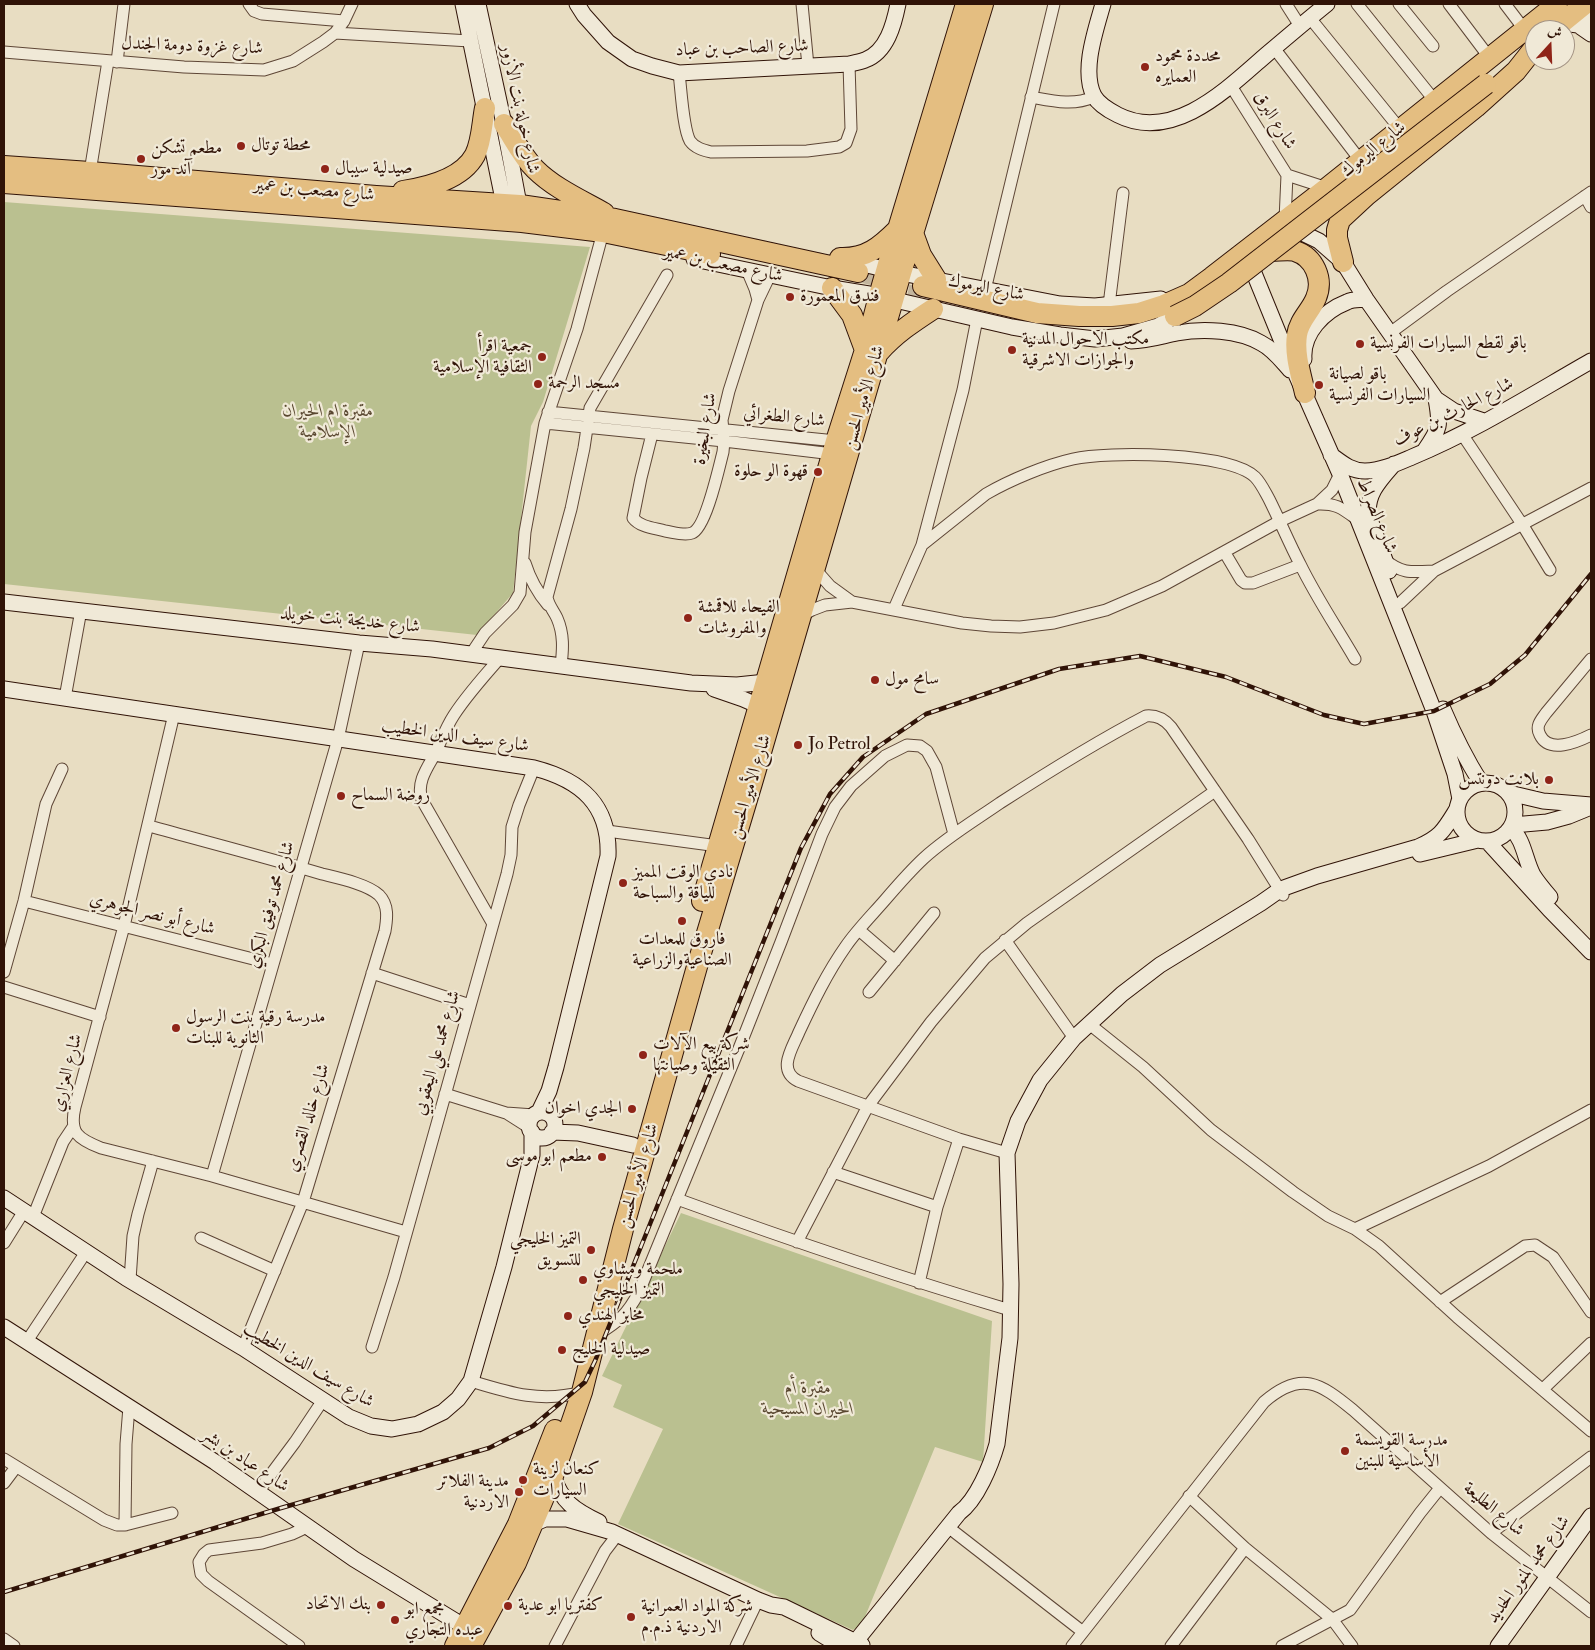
<!DOCTYPE html>
<meta charset="utf-8">
<style>
body{margin:0}
#map{position:relative;width:1595px;height:1650px;overflow:hidden;background:#e8ddc2;font-family:"IM FELL Double Pica",Amiri,serif}
canvas{display:block}
.frame{position:absolute;inset:0;border:5px solid #301307;pointer-events:none}
.north{position:absolute;left:1525px;top:20px;width:50px;height:50px;box-sizing:border-box;background:#f0e9d7;border:1px solid #a39384;border-radius:50%;rotate:20deg;font-size:14px;font-weight:700;line-height:20px;text-align:center;color:#301307}
.north::after{content:'';display:block;margin:auto;width:18px;height:22px;background:#8f2418;clip-path:polygon(50% 0,100% 100%,50% 72%,0 100%)}
</style>
<div id="map">
<canvas width="1595" height="1650"></canvas>
<div class="frame"></div>
<div class="north">ش</div>
</div>
<script>
const ctx = document.querySelector('canvas').getContext('2d');
ctx.lineJoin = 'round';
function fillPath(path, color) {
  ctx.fillStyle = color;
  ctx.fill(path, 'evenodd');
}
function trace(path, color, width, dash) {
  ctx.strokeStyle = color;
  ctx.lineWidth = width;
  ctx.lineCap = dash ? 'butt' : 'round';
  ctx.setLineDash(dash || []);
  ctx.stroke(path);
}
function drawText(font, color, halo, rows, align = 'center') {
  ctx.font = font + ' "IM FELL Double Pica",Amiri,serif';
  ctx.lineWidth = 4.5;
  ctx.setLineDash([]);
  ctx.textBaseline = 'middle';
  ctx.strokeStyle = halo;
  ctx.fillStyle = color;
  for (const [text, x, y, turn = 0] of rows) {
    ctx.save();
    ctx.translate(x, y);
    ctx.rotate((+turn || 0) * Math.PI / 180);
    ctx.textAlign = isNaN(turn) ? turn : align;
    if (halo) ctx.strokeText(text, 0, 0);
    ctx.fillText(text, 0, 0);
    ctx.restore();
  }
}
fillPath(new Path2D(`
 M4,202L590,247L543,402L531,426L513,593L477,635L4,584Z
 M681,1213L992,1321L983,1462L935,1447L862,1624L853,1630L618,1524L663,1429L613,1407L622,1385L602,1376Z`), '#bac090');
trace(new Path2D(`
 M858,272L901,281
 M878,289L921,297`), '#c3b59d', 20, [20, 10]);
const street = new Path2D(`
 M249,4L254,11L262,14L344,21
 M802,4L808,66
 M1286,4L1300,26
 M1357,4L1435,101
 M1399,4L1433,46
 M1449,4L1489,57
 M1505,4L1524,29
 M1310,18L1400,129
 M335,33L470,41
 M1274,48L1360,160
 M4,52L184,67L264,70L293,61L323,42L335,33L344,21L352,4
 M117,62L124,4
 M679,73C681,88 683,129 690,141C695,148 703,150 711,152L807,151L839,147L846,143L851,129L849,64
 M1231,86L1287,175L1285,220
 M1031,97C1053,101 1073,106 1094,97
 M90,172L108,61
 M1287,175L1327,188
 M1585,196L1591,207
 M747,270L755,289L758,300
 M985,290L1054,4
 M1109,305L1123,193
 M1390,333L1447,291L1591,192
 M548,412L836,441
 M545,423L724,441L833,454
 M652,434L641,478L633,518C640,527 654,528 665,531C673,532 684,536 692,533C706,528 719,467 723,452L724,441L722,420L729,391L758,300L770,275
 M1462,434L1522,524L1550,570
 M1317,504C1337,503 1343,509 1358,520
 M922,545L986,494C1010,480 1046,465 1073,459C1107,451 1230,452 1255,477C1261,483 1265,492 1269,499C1280,521 1289,543 1300,564C1316,597 1337,628 1355,659
 M1225,553L1241,580L1245,583H1253L1300,565
 M1385,560C1402,574 1412,572 1434,571
 M525,563C530,579 537,592 548,605
 M815,569L830,586L852,602
 M1400,603L1434,571L1591,488
 M894,609L922,545L963,390L977,319
 M801,616L812,610L825,605L852,602L962,623L991,626L1020,627L1054,623L1106,610L1162,586L1280,521L1317,504L1332,490L1340,474
 M471,654L485,633L513,605L520,593L525,532L545,423L577,329L603,232
 M1591,659L1546,713C1541,720 1535,726 1540,735C1549,754 1577,742 1591,735
 M561,666C563,649 564,634 557,618C554,611 548,605 547,597L571,509L584,448L590,408L667,275
 M65,698L81,610
 M174,714L124,926L75,1107C69,1133 78,1139 101,1148L212,1176L406,1232
 M149,826C207,842 265,857 322,874C338,878 367,884 379,895C389,905 387,919 385,931L303,1202L243,1348
 M607,831L718,846
 M24,901L273,964
 M493,924L422,800C416,783 427,768 435,754C441,741 446,727 454,715C467,695 484,676 500,658
 M859,930L895,961
 M1005,940L1074,1038
 M4,972L24,901L46,804L62,769
 M372,973L470,1005
 M4,987L100,1017
 M869,992L934,913
 M1088,1023L1143,1067L1211,1130L1293,1192L1328,1216L1355,1229L1379,1246L1457,1317L1591,1431
 M445,1094L506,1113L534,1115
 M508,1114L530,1128
 M1007,1153L959,1139L798,1081C777,1070 792,1049 799,1032C813,1002 827,973 846,946C857,930 872,915 885,900C897,886 910,871 924,858C947,837 974,821 1000,803C1048,772 1096,742 1146,716C1157,715 1164,719 1171,727L1248,839L1283,895
 M833,1172L937,1207
 M212,1176L338,739L359,643
 M677,1199C787,1239 898,1277 1010,1310
 M33,1217L63,1142L73,1127
 M1355,1229L1489,1166L1591,1110
 M201,1238L275,1271
 M797,1242L868,1106L931,1022L985,958L1027,923L1215,791
 M4,1243L24,1211
 M130,1280L133,1236L138,1214L153,1161
 M919,1283L937,1207L959,1139
 M1440,1302L1525,1246L1535,1245L1553,1257L1591,1312
 M597,1335C619,1321 627,1315 639,1292L740,1046L781,942L822,834L835,807L851,786L885,756L907,745L920,746L927,751L936,767L954,834
 M27,1341L86,1252
 M372,1347L394,1277L507,874L511,855L512,827L519,805L534,768
 M471,1381C510,1393 541,1403 582,1392
 M1543,1389L1591,1343
 M4,1459L104,1520L117,1525H125L172,1513
 M4,1483L16,1467
 M257,1493L295,1442L323,1400
 M1189,1496L1245,1548L1332,1619L1352,1646
 M125,1525L126,1444L129,1407
 M948,1527L1083,1632
 M1491,1533L1591,1457
 M4,1639L14,1646
 M299,1646L208,1581L201,1574L199,1562L204,1554L209,1550L262,1543L292,1534L307,1527
 M555,1646L605,1551L618,1534
 M736,1646L758,1600
 M1072,1646L1264,1402C1301,1370 1320,1383 1353,1410L1491,1533L1591,1612
 M1171,1646L1245,1548
 M1282,1646L1350,1610L1420,1513L1440,1488`);
const secondary = new Path2D(`
 M463,4L506,214
 M478,4L504,124L521,215
 M577,4L584,15L608,42L632,59L652,66L679,73L849,64C854,63 860,62 865,60C887,52 894,24 898,4
 M1103,4C1096,29 1081,71 1094,96C1099,105 1110,111 1118,115C1173,143 1227,89 1266,55C1286,38 1306,21 1327,4
 M1590,4L1589,15L1591,26
 M1561,23L1578,25L1591,34
 M1290,227L1319,241L1343,262L1366,299L1436,399L1454,411L1484,421
 M1247,256L1287,354L1340,474L1434,711L1455,774L1460,799
 M694,259L832,288L869,294L1012,327L1060,335L1095,339L1123,336L1158,326L1175,316
 M846,260L901,273L1060,304L1095,306L1161,299
 M1131,341C1147,341 1162,336 1177,333C1203,328 1239,330 1261,343C1273,349 1281,360 1290,370
 M1304,359C1302,333 1324,311 1347,302C1353,299 1360,300 1366,299
 M1425,450C1440,428 1441,426 1436,399
 M1331,455C1342,463 1351,471 1365,471C1381,471 1398,463 1412,457C1475,431 1533,394 1591,361
 M1389,571L1369,517C1365,495 1380,480 1394,464
 M4,602L359,643L432,649L691,683L737,685L766,682
 M4,689L534,768C581,780 610,805 608,856L556,1067L549,1091L539,1112
 M714,689L743,699L759,706
 M1443,709C1454,735 1466,759 1481,783
 M1457 812a29 29 0 1 1 58 0a29 29 0 1 1-58 0Z
 M1509,793L1543,801L1591,805
 M1513,825L1547,822L1569,816L1591,807
 M1511,828C1524,840 1525,860 1533,875C1538,883 1544,890 1550,897
 M1487,841L1549,909L1591,952
 M1420,854L1478,840
 M529 1125a13 13 0 1 1 26 0a13 13 0 1 1-26 0Z
 M552,1132L578,1133L633,1145
 M4,1198L126,1278L243,1348L349,1417L371,1426L392,1429L418,1424L443,1412L458,1399L471,1381L504,1267L532,1155V1132
 M4,1327L215,1462L354,1559L465,1627
 M553,1476C562,1502 574,1510 599,1522
 M533,1524L545,1519H567L612,1532L758,1600L771,1605L784,1607L862,1645
 M819,1633L840,1646
 M852,1646L959,1513C977,1500 991,1465 997,1444L1010,1338L1011,1284L1007,1153L1018,1121L1040,1080L1074,1038L1122,994L1160,965L1261,903L1281,889L1317,876L1418,847C1441,837 1444,830 1457,809
 M1498,1646L1591,1516`);
const highway = new Path2D(`
 M1553,30L1585,4
 M504,124C514,139 522,156 535,169C554,188 581,200 604,213
 M4,166L90,172L376,196L520,205L615,219L858,272
 M4,183L522,222L603,232L710,254
 M403,191C429,187 462,179 475,155C482,141 482,123 485,108
 M913,233L921,255L936,279
 M1272,251C1279,251 1288,249 1295,251C1314,257 1324,279 1316,298C1311,311 1299,320 1297,335C1294,354 1301,375 1305,393
 M840,258C866,259 880,247 898,229
 M1343,262L1337,238V230L1340,220L1367,195L1476,107L1516,71L1535,47
 M923,286L1037,313L1079,316H1112L1139,313L1164,305L1189,294L1212,277L1327,188L1557,4
 M832,288L852,315L865,350
 M879,352C895,334 913,322 933,309
 M702,901L836,441L865,350L879,296L898,229L966,4
 M455,1646L518,1524L555,1430
 M471,1646L516,1563L553,1476L582,1392L623,1229L698,963L752,783L901,273L983,4`);
trace(street, '#5e4636', 13);
trace(secondary, '#301307', 17);
trace(highway, '#301307', 22);
trace(street, '#f0e9d7', 11);
trace(secondary, '#f0e9d7', 15);
trace(highway, '#e4be81', 20);
const rail = new Path2D(`
 M4,1592L281,1508L489,1448L533,1426L585,1382L595,1361L801,848L830,794L863,757L926,714L1059,669L1140,656L1226,677L1324,715L1364,724L1434,711L1490,684L1525,655L1591,574`);
trace(rail, '#301307', 4.5);
trace(rail, '#f0e9d7', 2.5, [8]);
const highwayBridge = new Path2D(`
 M1175,316L1195,306L1229,283L1486,84`);
trace(highwayBridge, '#301307', 22, []);
trace(highwayBridge, '#e4be81', 20);
for (const [x, y, r, color] of [
 [1145,67,5,"#8f2418"],
 [241,146,5,"#8f2418"],
 [141,159,5,"#8f2418"],
 [325,169,5,"#8f2418"],
 [790,297,5,"#8f2418"],
 [1360,344,5,"#8f2418"],
 [1012,350,5,"#8f2418"],
 [542,357,5,"#8f2418"],
 [538,384,5,"#8f2418"],
 [1319,385,5,"#8f2418"],
 [818,472,5,"#8f2418"],
 [688,618,5,"#8f2418"],
 [875,680,5,"#8f2418"],
 [798,745,5,"#8f2418"],
 [1549,780,5,"#8f2418"],
 [341,796,5,"#8f2418"],
 [623,883,5,"#8f2418"],
 [682,921,5,"#8f2418"],
 [176,1028,5,"#8f2418"],
 [643,1055,5,"#8f2418"],
 [632,1109,5,"#8f2418"],
 [602,1157,5,"#8f2418"],
 [591,1250,5,"#8f2418"],
 [583,1280,5,"#8f2418"],
 [568,1316,5,"#8f2418"],
 [562,1350,5,"#8f2418"],
 [1345,1451,5,"#8f2418"],
 [523,1480,5,"#8f2418"],
 [519,1492,5,"#8f2418"],
 [381,1605,5,"#8f2418"],
 [508,1606,5,"#8f2418"],
 [631,1617,5,"#8f2418"],
 [395,1620,5,"#8f2418"]
]) {
  const dot = new Path2D();
  dot.arc(x, y, r, 0, 2 * Math.PI);
  ctx.fillStyle = color;
  ctx.fill(dot);
  trace(dot, '#f0e9d7', 2);
}
drawText('18px', '#301307', '#f0e9d7', [
 ["شارع غزوة دومة الجندل",192,47,2],
 ["شارع الصاحب بن عباد",742,49,-2],
 ["شارع خولة بنت الأزور",519,109,78],
 ["شارع البرق",1274,121,58],
 ["شارع اليرموك",1374,150,-39],
 ["شارع مصعب بن عمير",314,191,5],
 ["شارع مصعب بن عمير",723,265,12],
 ["شارع اليرموك",986,289,11],
 ["شارع الأمير الحسن",865,398,-74],
 ["شارع الحارث بن عوف",1454,413,-27],
 ["شارع الطغرائي",784,418,6],
 ["شارع البخيرة",706,429,-81],
 ["شارع الصراط",1376,516,68],
 ["شارع خديجة بنت خويلد",350,621,6],
 ["شارع سيف الدين الخطيب",455,737,8],
 ["شارع الأمير الحسن",751,787,-73],
 ["شارع محمد توفيق البكري",272,905,-74],
 ["شارع أبو نصر الجوهري",152,915,14],
 ["شارع محمد علي اليعقوبي",438,1053,-74],
 ["شارع العزاري",68,1073,-76],
 ["شارع خالد القصري",309,1118,-73],
 ["شارع الأمير الحسن",639,1176,-74],
 ["شارع سيف الدين الخطيب",308,1366,31],
 ["شارع عباد بن بشر",245,1461,34],
 ["شارع الطليعة",1493,1510,40],
 ["شارع محمد المنور الحديد",1529,1570,-54]
]);
drawText('18px', '#301307', '#f0e9d7', [
 ["محددة محمود",1155,57],
 ["العمايره",1155,78],
 ["محطة توتال",251,146],
 ["مطعم تشكن",151,149],
 ["آند مور",151,170],
 ["صيدلية سيبال",335,169],
 ["فندق المعمورة",800,297],
 ["مكتب الاحوال المدنية",1022,340],
 ["والجوازات الاشرقية",1022,361],
 ["باقو لقطع السيارات الفرنسية",1370,344],
 ["جمعية اقرأ",532,347,"right"],
 ["الثقافية الإسلامية",532,368,"right"],
 ["باقو لصيانة",1329,375],
 ["السيارات الفرنسية",1329,396],
 ["مسجد الرحمة",548,384],
 ["قهوة الو حلوة",808,472,"right"],
 ["الفيحاء للاقمشة",698,608],
 ["والمفروشات",698,629],
 ["سامح مول",885,680],
 ["Jo Petrol",808,745],
 ["بلانت دونتس",1539,780,"right"],
 ["روضة السماح",351,796],
 ["نادي الوقت المميز",633,873],
 ["للياقة والسباحة",633,894],
 ["فاروق للمعدات",682,940,"center"],
 ["الصناعيةوالزراعية",682,961,"center"],
 ["مدرسة رقية بنت الرسول",186,1018],
 ["الثانوية للبنات",186,1039],
 ["شركة بيع الآلات",653,1045],
 ["الثقيلة وصيانتها",653,1066],
 ["الجدي اخوان",622,1109,"right"],
 ["مطعم ابو موسى",592,1157,"right"],
 ["التميز الخليجي",581,1240,"right"],
 ["للتسويق",581,1261,"right"],
 ["ملحمة ومشاوي",593,1270],
 ["التميز الخليجي",593,1291],
 ["مخابز الهندي",578,1316],
 ["صيدلية الخليج",572,1350],
 ["مدرسة القويسمة",1355,1441],
 ["الأساسية للبنين",1355,1462],
 ["كنعان لزينة",533,1470],
 ["السيارات",533,1491],
 ["مدينة الفلاتر",509,1482,"right"],
 ["الاردنية",509,1503,"right"],
 ["بنك الاتحاد",371,1605,"right"],
 ["كفتريا ابو عدية",518,1606],
 ["شركة المواد العمرانية",641,1607],
 ["الاردنية ذ.م.م",641,1628],
 ["مجمع ابو",405,1610],
 ["عبده التجاري",405,1631]
], 'left');
drawText('italic 18px', '#594730', '#f0e9d7', [
 ["مقبرة ام الحيران",328,412],
 ["الإسلامية",328,433],
 ["مقبرة أم",808,1389],
 ["الحيران المسيحية",808,1410]
]);
</script>
